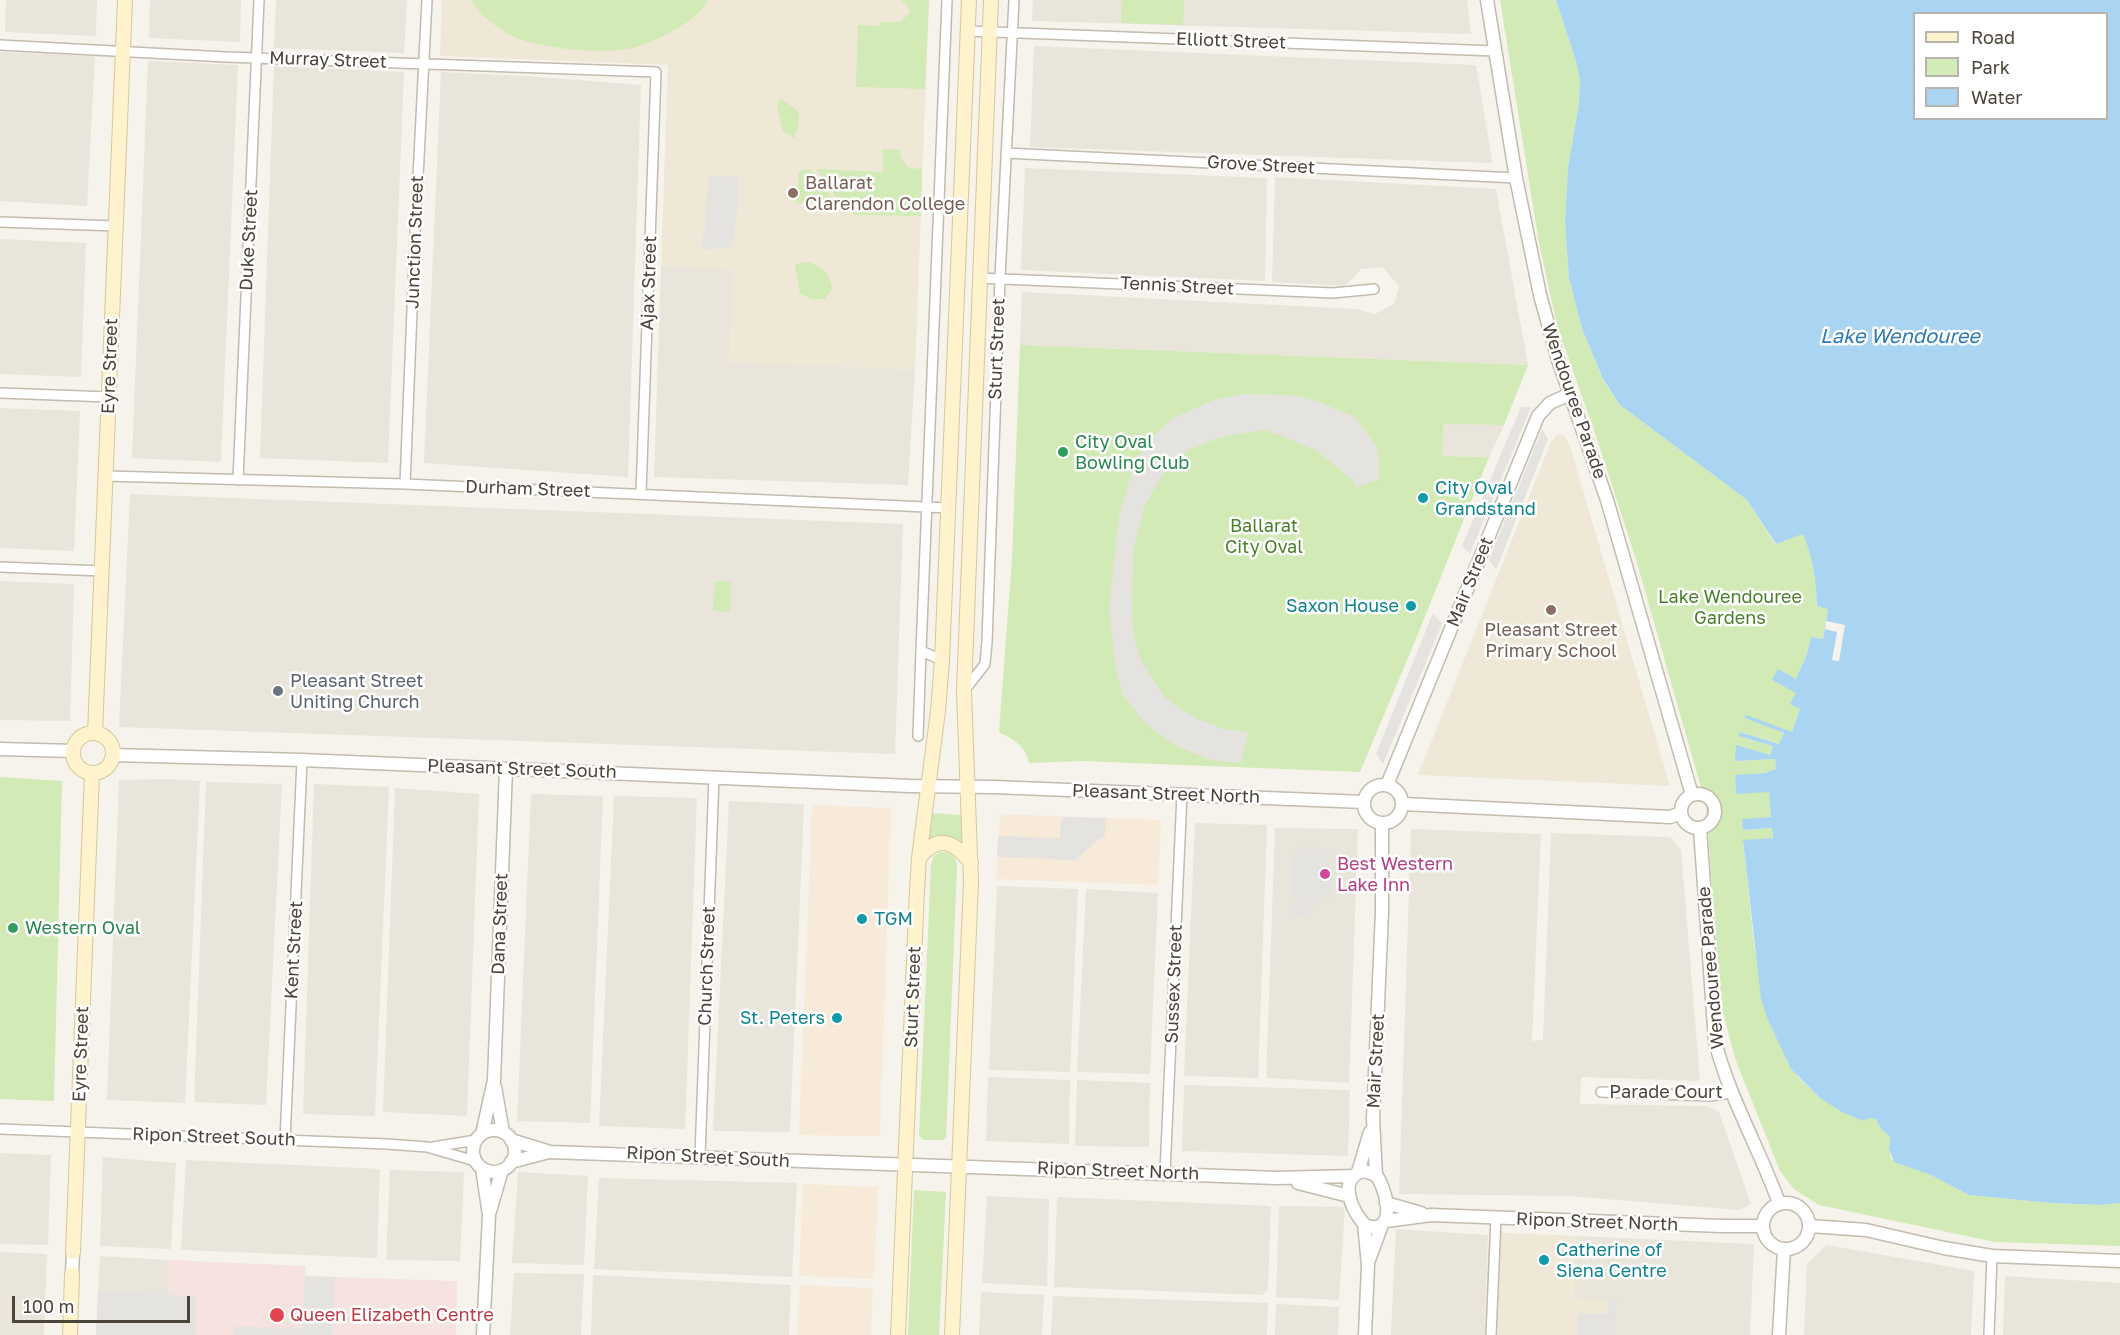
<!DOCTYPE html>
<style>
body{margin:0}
#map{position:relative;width:2120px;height:1335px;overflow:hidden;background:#f6f3ec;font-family:"Golos Text",sans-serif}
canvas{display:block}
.legend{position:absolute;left:1913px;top:12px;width:195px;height:108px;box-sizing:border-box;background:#fff;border:2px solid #b7b4b0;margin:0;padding:8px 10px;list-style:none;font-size:18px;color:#4b4439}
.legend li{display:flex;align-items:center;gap:12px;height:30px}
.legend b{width:30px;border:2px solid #b7b4b0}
.scale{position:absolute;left:12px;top:1296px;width:178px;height:27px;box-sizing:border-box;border:3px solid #4b4439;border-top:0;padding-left:8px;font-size:18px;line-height:21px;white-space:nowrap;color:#4b4439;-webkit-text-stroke:4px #fff;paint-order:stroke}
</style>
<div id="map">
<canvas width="2120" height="1335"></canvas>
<ul class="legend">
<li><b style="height:8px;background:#fff3cd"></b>Road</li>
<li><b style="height:16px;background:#d2eab5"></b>Park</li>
<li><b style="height:16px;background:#a9d4f2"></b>Water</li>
</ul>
<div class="scale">100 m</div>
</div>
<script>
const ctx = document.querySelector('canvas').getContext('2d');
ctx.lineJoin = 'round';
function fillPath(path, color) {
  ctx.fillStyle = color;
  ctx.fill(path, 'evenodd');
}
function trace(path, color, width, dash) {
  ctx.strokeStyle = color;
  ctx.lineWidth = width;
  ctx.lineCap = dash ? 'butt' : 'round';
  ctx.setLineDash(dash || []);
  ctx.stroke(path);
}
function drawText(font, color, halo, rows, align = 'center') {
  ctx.font = font + ' "Golos Text",sans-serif';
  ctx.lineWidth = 5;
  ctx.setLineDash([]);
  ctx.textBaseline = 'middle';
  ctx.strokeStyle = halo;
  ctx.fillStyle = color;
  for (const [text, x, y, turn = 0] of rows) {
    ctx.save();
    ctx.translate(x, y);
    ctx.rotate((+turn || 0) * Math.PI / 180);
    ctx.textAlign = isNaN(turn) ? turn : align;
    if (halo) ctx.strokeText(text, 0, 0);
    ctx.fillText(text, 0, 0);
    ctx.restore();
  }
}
fillPath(new Path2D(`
 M6,0H97L96,36L5,32Z
 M150,0H241L240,42L149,38Z
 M276,0H407L404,53L274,48Z
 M1033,0H1467L1471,34L1032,21Z
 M1034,46L1476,65L1492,161L1491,163L1030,147Z
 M0,52L95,56L87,206L0,201Z
 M148,61L238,65L221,460L219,462L132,458Z
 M274,66L404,72L388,463L260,458Z
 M441,72L525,76L641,85L628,477L424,463Z
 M1025,168L1267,178L1265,281L1021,270Z
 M1275,177L1496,189L1528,365L1020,345L1022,292L1356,309L1375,314L1394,304L1399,286L1382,267L1361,269L1345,286L1272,282Z
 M0,239L86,243L81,377L0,374Z
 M661,266L733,269L730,362L915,369L908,485L654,477Z
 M0,408L80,411L74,551L0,548Z
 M1444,423L1504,425L1489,457L1442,456Z
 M130,494L903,524L895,754L119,727Z
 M0,581L74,584L70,721L0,720Z
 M166,779L200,781L185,1103L107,1100L119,780Z
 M206,782L282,784L266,1105L194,1102Z
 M314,784L389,787L375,1116L303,1114Z
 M395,788L479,794L467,1116L383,1112Z
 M531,794L603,796L590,1123L517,1121Z
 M614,796L697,798L685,1129L599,1126Z
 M729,801L804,804L790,1132L713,1131Z
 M1195,823L1267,825L1258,1078L1184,1076Z
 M1275,828L1358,829L1349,1083L1266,1078Z
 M1411,829L1541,834L1532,1041L1543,1040L1551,833L1670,837L1681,850L1700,1081L1581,1077L1580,1104L1708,1106L1719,1112L1751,1204L1739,1210L1568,1196L1399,1194Z
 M997,886L1078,889L1070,1072L989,1070Z
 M1086,889L1158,893L1150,1074L1077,1072Z
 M988,1077L1070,1080L1069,1144L986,1141Z
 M1077,1080L1150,1083L1149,1147L1075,1146Z
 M1184,1085L1350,1090L1348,1156L1182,1151Z
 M0,1153L51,1155L48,1245L0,1244Z
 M103,1157L176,1163L171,1249L100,1246Z
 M186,1160L380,1169L377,1258L181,1250Z
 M390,1170L464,1172L460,1261L386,1260Z
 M518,1172L588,1176L584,1265L512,1263Z
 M599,1178L797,1183L792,1277L594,1269Z
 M987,1196L1049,1199L1047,1286L982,1283Z
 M1057,1197L1271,1206L1268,1290L1262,1295L1054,1287Z
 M1279,1206L1345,1207L1339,1300L1276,1297Z
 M1396,1229L1488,1235L1484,1335H1391Z
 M1576,1236L1754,1244L1750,1335H1615L1617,1302L1573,1299Z
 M1827,1245L1974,1271L1971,1335H1804L1807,1263Z
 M0,1252L47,1254L44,1335H0Z
 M100,1256L170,1260L169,1295L98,1291Z
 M514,1273L584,1274L581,1335H510Z
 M593,1275L791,1285L789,1335H591Z
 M2005,1276L2120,1283V1335H2003Z
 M981,1292L1044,1295L1042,1335H979Z
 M1053,1296L1268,1303L1267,1335H1051Z
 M1276,1304L1339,1307L1338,1335H1275Z`), '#eae5da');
fillPath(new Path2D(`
 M812,805L891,808L880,1136L799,1135Z
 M1000,814L1161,820L1158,885L996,879Z
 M803,1184L878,1187L874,1279L799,1276Z
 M799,1285L873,1288L871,1335H797Z`), '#f7ead8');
fillPath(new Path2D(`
 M442,0H929L915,369L729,362L733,269L661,266L668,65L440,56Z
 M1557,435H1564L1570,446L1670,786L1418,775L1551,442Z
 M1489,1232L1576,1236L1573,1299L1617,1302L1615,1335H1484Z`), '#efe8d6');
fillPath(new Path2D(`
 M170,1260L306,1266L305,1276L457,1281L456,1335H96L98,1291L169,1295Z`), '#f6e3e0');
fillPath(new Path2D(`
 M471,0H708C698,21 658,40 636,47C607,55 545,49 517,38C503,33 477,13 471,0Z
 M901,0H929L925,89L856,87L858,25L880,26L881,22H900L910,13L911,10Z
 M1122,0H1184L1183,25L1121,23Z
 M1500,0H1556L1576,61L1580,81L1579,103L1568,168L1565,222L1569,278L1582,329L1603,380L1620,405L1747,500L1775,544L1803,534C1813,558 1816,580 1817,606L1828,608L1823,639L1811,637L1807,654L1796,679L1772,680L1797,693L1800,709L1792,732L1746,718L1784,732L1780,744L1741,732L1740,736L1773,746L1770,755L1736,746V761L1775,759L1776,769L1765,773L1735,776L1736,794L1769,791L1771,817L1742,820L1744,830L1772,828L1773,838L1743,841L1754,944L1768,1020L1782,1047L1786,1060L1798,1077L1820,1098L1863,1121L1870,1118L1876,1119L1880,1128L1890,1137L1889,1149L1891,1159L1931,1175L1969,1195L2051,1203L2101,1205L2120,1203V1246L1995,1242L1819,1205L1794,1189L1780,1171L1736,1061L1721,1005L1706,805L1635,556L1593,427L1558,329L1539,243Z
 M780,98L799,112L798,130L795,133V139L783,131L777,107Z
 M883,149L900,150L901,158L909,168L922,169L921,216L853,215L852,202H838L827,182L816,169L883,172Z
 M810,169L825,185L833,202L796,203L799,172Z
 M806,262C822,265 830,273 832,289L825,299H813L800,294L795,264Z
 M1020,345L1528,365L1504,425L1444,424L1442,456L1489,457L1418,634L1360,772L1082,761L1029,763C1026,746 1014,740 999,732L1012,559Z
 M715,581L731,582L730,612L713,611Z
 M0,777L62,781L54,1101L0,1099Z
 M932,813L961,815L963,845L928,841Z
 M940,852C951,851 957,856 957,867L946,1138L943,1140H923L919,1135L931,865L933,857Z
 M914,1190L946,1192L939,1335H908Z`), '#d2eab5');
fillPath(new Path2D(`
 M708,176L738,177V209L732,247L702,250V234H705Z
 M1245,394L1292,395L1320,402L1355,417L1376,446L1379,457V479L1356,488L1353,480L1316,450L1266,430L1224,436L1188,450L1163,474L1144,507L1133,550L1132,614L1134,638L1141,660L1165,697L1181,710L1200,720L1224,729L1248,732L1241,763L1210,760L1171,743L1144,722L1123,695L1116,671L1109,609L1119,516L1135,462L1149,441L1171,419L1214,400Z
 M1521,407H1531L1470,554L1462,546Z
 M1542,429L1548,439L1496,570L1489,560Z
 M1433,613L1442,624L1383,764L1376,754Z
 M1061,817L1106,818L1105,838H1100L1076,860L997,857L998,836L1060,838Z
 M1301,847L1329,849V877L1334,878L1333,897L1321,896L1320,906L1315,905L1314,909H1309V917L1289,916L1290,902L1298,903V898L1290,897L1293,854H1300Z
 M305,1276L335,1277L332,1335H233L234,1326L302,1329Z
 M98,1291L196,1296V1335H96Z
 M1608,1301L1617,1302L1615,1335H1577L1578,1313L1607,1314Z`), '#e5e3e0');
fillPath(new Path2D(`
 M1556,0H2120V1203L2101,1205L2051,1203L1969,1195L1931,1175L1894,1162L1889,1149L1890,1137L1880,1128L1876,1119L1870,1118L1863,1121L1842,1112L1820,1098L1791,1069L1768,1020L1761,999L1743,840L1773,838L1772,828L1743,830L1742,819L1771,817L1769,792L1736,794L1735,775L1765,773L1776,769L1775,759L1735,761L1736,745L1770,755L1773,746L1739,736L1740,732L1779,744L1784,733L1745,718L1746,715L1792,732L1800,709L1790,704L1796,693L1772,680L1778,669L1796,679L1807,654L1811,637L1823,639L1828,609L1817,606C1816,580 1813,558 1803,534L1776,544L1747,500L1620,405L1603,379L1582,329L1569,278L1565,222L1568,168L1579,103L1580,81L1576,61ZM1914,14H2106V118H1914Z`), '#a9d4f2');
fillPath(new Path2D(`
 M1826,621L1845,625L1839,661L1832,660L1837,632L1825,629Z`), '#f6f3ec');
const minor = new Path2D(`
 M968,31L1495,51
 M0,45L226,57L656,72L641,493
 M1006,153L1516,178
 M0,222L116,226
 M979,278L1333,293L1374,289
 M0,393L109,397
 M106,476L405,484L949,508
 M238,480L259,0
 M405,484L415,236L427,0
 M0,567L102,571
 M942,660L921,651L947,0
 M964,691L985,664L987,642L1000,278L1014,0
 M918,736L921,651
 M1601,1092L1710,1096L1732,1093
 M0,1129L387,1144L427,1147L475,1161
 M285,1140L302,760
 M433,1147L476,1140
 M700,1156L714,777
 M1165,1173L1182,794
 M1491,1335L1496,1218
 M1989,1335L1992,1256`);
const tertiary = new Path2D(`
 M1487,0L1516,178L1540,295L1558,360L1607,500L1692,795
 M0,749L73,751
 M113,755L302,760L910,786L994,787L1364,802
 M1364 804a19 19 0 1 1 38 0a19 19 0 1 1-38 0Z
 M1387,785L1538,416L1550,403L1570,394
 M1681 811a17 17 0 1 1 34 0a17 17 0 1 1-34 0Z
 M1403,804L1670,817L1681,813
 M1700,829L1715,1041C1729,1097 1759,1148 1779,1203
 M495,1087L503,1132
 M473 1151a21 21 0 1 1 42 0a21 21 0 1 1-42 0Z
 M482,1134L494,1080L506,769
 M511,1140L550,1152L1277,1178L1352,1176
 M511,1162L549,1152
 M482,1168L489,1215L483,1335
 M1364,1171L1376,1175C1384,1185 1396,1222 1377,1227C1372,1228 1368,1227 1364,1224C1351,1209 1337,1177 1364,1171Z
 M1358,1172L1370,1132
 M1376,1175L1373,1119L1382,912V823
 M1298,1183L1349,1196
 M1763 1226a23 23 0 1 1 46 0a23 23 0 1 1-46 0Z
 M1386,1203L1421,1213
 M490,1211L502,1170
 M1386,1221L1431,1215L1722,1226H1763
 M1364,1224L1368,1265L1365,1335
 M1810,1226L1866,1230L1944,1248L1992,1256L2120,1261
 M1369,1260L1382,1225
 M72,1274L73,1252
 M1779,1335L1784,1249`);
const secondary = new Path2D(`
 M73 753a20 20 0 1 1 40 0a20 20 0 1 1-40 0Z
 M95,733L125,0
 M919,858C939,833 955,842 971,863
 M73,1252L92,773
 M70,1335L72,1274
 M898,1335L917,890L919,858L938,711L942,660L969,0
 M952,1335L971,882L964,691L991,0`);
trace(minor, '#c2bbae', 12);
trace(tertiary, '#c2bbae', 15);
trace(secondary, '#d6c79b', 16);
trace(minor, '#fff', 9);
trace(tertiary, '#fff', 12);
trace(secondary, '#fff3cd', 14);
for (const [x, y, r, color] of [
 [793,193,6,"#8d6e63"],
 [1063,452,6,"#2e9e5b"],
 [1423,498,6,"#0f9aa8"],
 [1411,606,6,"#0f9aa8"],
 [1551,610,6,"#8d6e63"],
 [278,691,6,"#6b7280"],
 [1325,874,6,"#d1479c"],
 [862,919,6,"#0f9aa8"],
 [13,928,6,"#2e9e5b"],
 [837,1018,6,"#0f9aa8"],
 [1544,1260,6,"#0f9aa8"],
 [277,1315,8,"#e0444e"]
]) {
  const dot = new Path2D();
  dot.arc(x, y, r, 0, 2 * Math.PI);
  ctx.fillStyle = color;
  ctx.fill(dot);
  trace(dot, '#fff', 2);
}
drawText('18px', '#4b4439', '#fff', [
 ["Elliott Street",1231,41,2],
 ["Murray Street",328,60,2],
 ["Grove Street",1261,165,3],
 ["Duke Street",249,240,-87],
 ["Junction Street",415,242,-88],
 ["Ajax Street",649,283,-88],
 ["Tennis Street",1177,286,3],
 ["Sturt Street",997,349,-88],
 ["Eyre Street",110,366,-88],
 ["Wendouree Parade",1574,401,71],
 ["Durham Street",528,489,2],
 ["Mair Street",1470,582,-68],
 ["Pleasant Street South",522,769,2],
 ["Pleasant Street North",1166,794,2],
 ["Dana Street",500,924,-88],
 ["Kent Street",294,950,-87],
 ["Church Street",707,966,-88],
 ["Wendouree Parade",1711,968,-95],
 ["Sussex Street",1174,984,-88],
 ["Sturt Street",913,997,-88],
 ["Eyre Street",81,1054,-88],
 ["Mair Street",1376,1061,-87],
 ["Parade Court",1666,1092],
 ["Ripon Street South",214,1137,2],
 ["Ripon Street South",708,1157,3],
 ["Ripon Street North",1118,1171,2],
 ["Ripon Street North",1597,1222,2]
]);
drawText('18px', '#785e54', '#fff', [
 ["Ballarat",805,183],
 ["Clarendon College",805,204],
 ["Pleasant Street",1551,630,"center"],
 ["Primary School",1551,651,"center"]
], 'left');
drawText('18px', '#27864d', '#fff', [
 ["City Oval",1075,442],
 ["Bowling Club",1075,463],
 ["Western Oval",25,928]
], 'left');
drawText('18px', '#0d838f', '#fff', [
 ["City Oval",1435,488],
 ["Grandstand",1435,509],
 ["Saxon House",1399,606,"right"],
 ["TGM",874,919],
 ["St. Peters",825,1018,"right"],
 ["Catherine of",1556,1250],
 ["Siena Centre",1556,1271]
], 'left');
drawText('18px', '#4a7f2a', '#fff', [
 ["Ballarat",1264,526],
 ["City Oval",1264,547],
 ["Lake Wendouree",1730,597],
 ["Gardens",1730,618]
]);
drawText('18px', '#5b616d', '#fff', [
 ["Pleasant Street",290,681],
 ["Uniting Church",290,702]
], 'left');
drawText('18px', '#b23c85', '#fff', [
 ["Best Western",1337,864],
 ["Lake Inn",1337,885]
], 'left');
drawText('18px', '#be3a42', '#fff', [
 ["Queen Elizabeth Centre",290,1315]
], 'left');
drawText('italic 20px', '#2e7ab2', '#fff', [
 ["Lake Wendouree",1900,337]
]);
</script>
